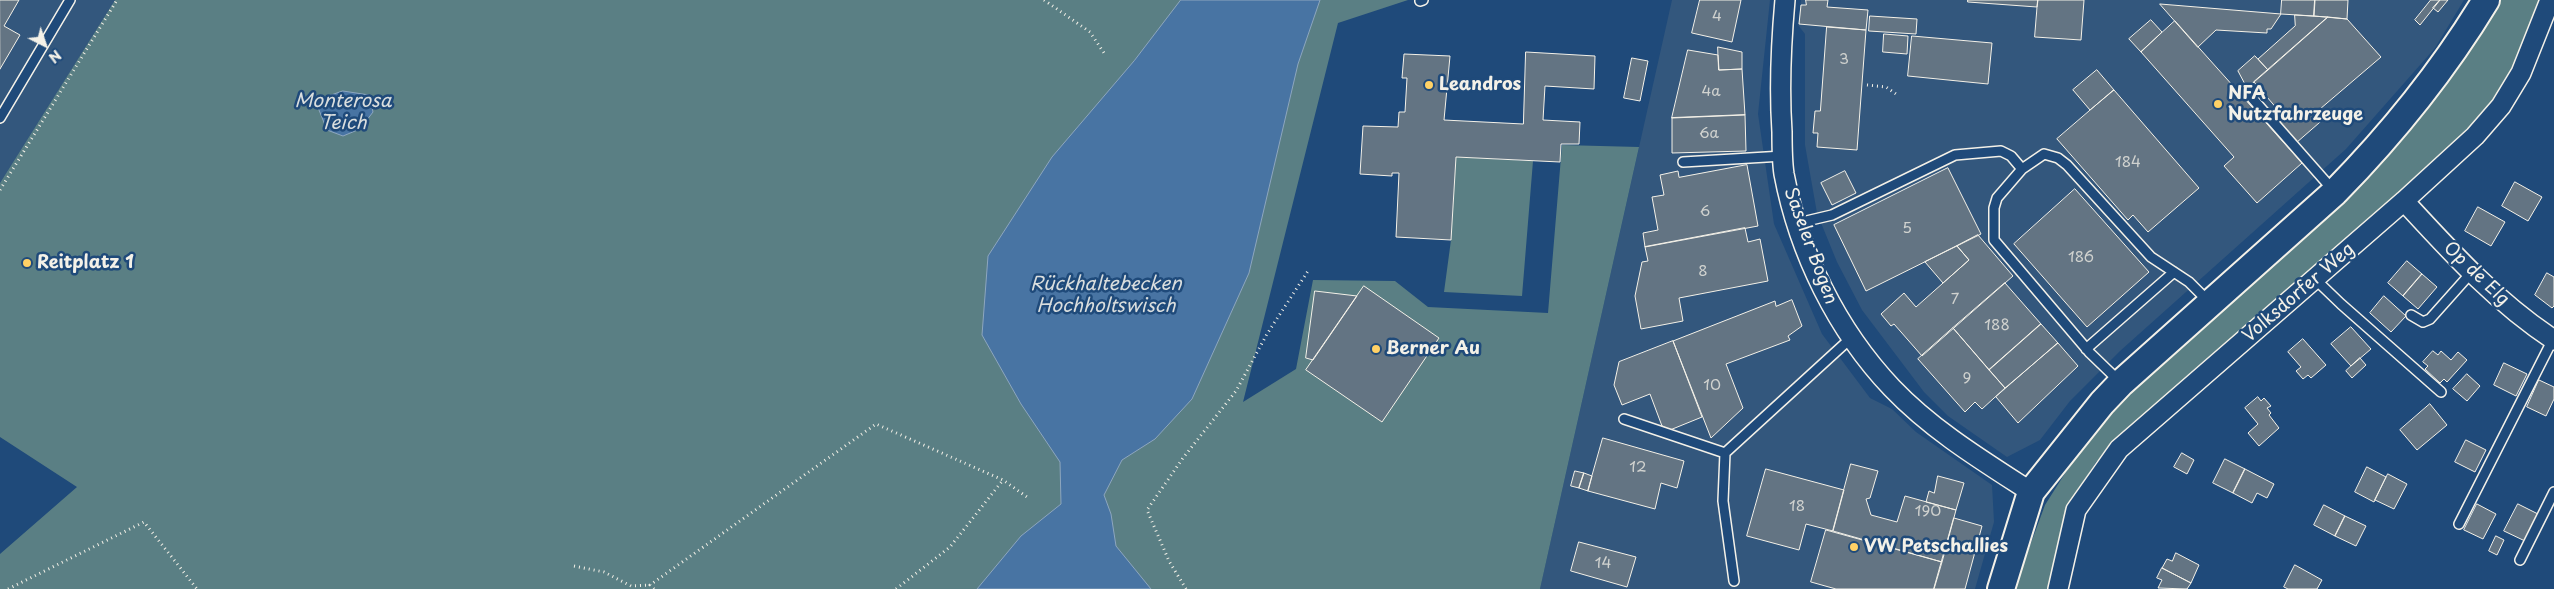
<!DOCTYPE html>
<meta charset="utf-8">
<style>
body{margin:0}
#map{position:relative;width:2554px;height:589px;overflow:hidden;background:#1f4a7a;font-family:"Playpen Sans",sans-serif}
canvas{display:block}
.north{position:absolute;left:20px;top:20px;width:50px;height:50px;-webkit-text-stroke:4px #1f4a7a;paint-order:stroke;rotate:139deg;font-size:14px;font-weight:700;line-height:20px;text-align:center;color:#f4f1e8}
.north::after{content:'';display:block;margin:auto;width:18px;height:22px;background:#f4f1e8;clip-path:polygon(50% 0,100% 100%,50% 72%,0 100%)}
</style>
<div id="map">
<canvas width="2554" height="589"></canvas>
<div class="north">N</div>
</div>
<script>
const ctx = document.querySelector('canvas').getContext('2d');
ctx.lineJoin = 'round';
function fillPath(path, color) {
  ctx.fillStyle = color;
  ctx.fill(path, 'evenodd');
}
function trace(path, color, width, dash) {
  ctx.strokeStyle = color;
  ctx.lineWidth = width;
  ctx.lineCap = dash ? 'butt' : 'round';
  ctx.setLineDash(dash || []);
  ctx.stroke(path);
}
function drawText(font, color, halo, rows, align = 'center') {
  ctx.font = font + ' "Playpen Sans",sans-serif';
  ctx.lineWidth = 5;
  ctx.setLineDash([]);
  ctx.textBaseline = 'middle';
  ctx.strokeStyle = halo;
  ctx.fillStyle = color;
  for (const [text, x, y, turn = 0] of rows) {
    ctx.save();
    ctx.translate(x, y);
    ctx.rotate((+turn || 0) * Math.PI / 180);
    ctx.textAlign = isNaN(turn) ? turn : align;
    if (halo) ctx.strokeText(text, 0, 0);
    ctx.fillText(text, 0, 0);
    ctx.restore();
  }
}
fillPath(new Path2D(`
 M0,0H115L0,183Z
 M1672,0H1770L1758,114L1774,224L1822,334L1870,398L1892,409L1916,432L1992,485L1994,522L1975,589H1540Z
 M1801,0H2464L2435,48L2346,149L2120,351L2070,401L2040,440L2007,457L1948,416L1924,392L1862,310L1837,262L1817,213L1805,145V34L1798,25Z`), '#33577d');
fillPath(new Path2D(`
 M115,0H1408L1338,23L1243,402L1296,369L1313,280L1395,281L1428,307L1548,313L1562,145L1639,147L1540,589H0V554L77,487L0,437V183Z
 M2498,0H2544L2510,79L2480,121L2264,316L2096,462L2069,505L2048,589H2014L2045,505L2086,440L2135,383L2341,200Z
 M1456,157L1533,161L1522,296L1444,292L1451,240Z`), '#5a7f84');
const water = new Path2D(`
 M1181,0H1320L1298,64L1249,273L1192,399L1155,439L1122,460L1104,495L1111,514L1116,546L1151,589H977L1021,536L1061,504L1060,462L1021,404L982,335L988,256L1052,157L1134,61Z
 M343,91L369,95L373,112L360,129L343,136L327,130L313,95L322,98Z`);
fillPath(water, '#4874a3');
trace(water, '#8da6bf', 1);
const building = new Path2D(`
 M0,0H19L4,26L20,35L0,69Z
 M1700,0H1741L1732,42L1692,33Z
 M1806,0H1828L1827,7L1868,10L1866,30L1799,24L1801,5H1806Z
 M1968,0H2038L2037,7L1968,2Z
 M2038,0H2084L2081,40L2035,37Z
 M2282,0H2315L2314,16L2281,14Z
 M2315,0H2348L2347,19L2314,16Z
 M2431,0H2440L2420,25L2415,20Z
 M2440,0H2448L2438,12L2433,8Z
 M2160,4L2281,14L2271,29H2267V33L2216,30L2198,47Z
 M2295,15L2328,17L2268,70L2258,59L2295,26Z
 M1870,16L1917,19L1916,34L1869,31Z
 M2328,17L2347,19L2381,57L2320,109L2327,116L2296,143L2279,123L2285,118L2254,82Z
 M2151,20L2162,32L2141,52L2129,39Z
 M2175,21L2302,163L2257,203L2224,166L2234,157L2141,52Z
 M1827,27L1866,30L1857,150L1817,147L1818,133H1813L1815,111H1820Z
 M1884,34L1908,36L1907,54L1883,52Z
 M1912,36L1992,43L1988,84L1908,76Z
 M1718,47L1742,52V69L1719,70Z
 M1688,50L1718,55L1719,70L1742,69L1745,115L1672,118Z
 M1526,52L1595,56L1594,89L1545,86L1543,120L1580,122L1579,144H1561L1560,162L1456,157L1451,240L1396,237L1399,173H1392V176L1360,174L1363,126L1398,127L1399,112H1405L1407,78H1402L1404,54L1450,56L1444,120L1523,124Z
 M2255,56L2268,70L2247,88L2238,71Z
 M1632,58L1648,61L1640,101L1624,98Z
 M2097,70L2114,90L2090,110L2073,90Z
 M2114,90L2199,188L2148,232L2133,215L2128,220L2057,139Z
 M1745,115L1746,151L1672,153V118Z
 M1747,165L1758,226L1645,247L1643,233L1658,230L1652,197L1664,195L1660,175L1678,171L1679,177Z
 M1948,168L1981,234L1866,291L1834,225Z
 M1845,171L1856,193L1832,205L1821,183Z
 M2515,182L2542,197L2528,221L2502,206Z
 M2075,189L2149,272L2087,327L2014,244Z
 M2478,207L2505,222L2491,246L2465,231Z
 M1745,228L1748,242L1760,239L1768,281L1679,298L1683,321L1641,329L1635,296L1642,262L1648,261L1645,247Z
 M1978,235L2013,276L1922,356L1894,324L1891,326L1881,314L1904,293L1916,307L1969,260L1957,246Z
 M1957,246L1969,260L1943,283L1925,262Z
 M2407,261L2422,274L2403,296L2388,283Z
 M2547,273L2554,277V306L2552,308L2535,295Z
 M2422,274L2437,287L2418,309L2403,296Z
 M2005,283L2041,324L1989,370L1953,328Z
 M1364,286L1439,338L1382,422L1306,370Z
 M1315,291L1357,296L1313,360L1306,358Z
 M2384,296L2406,316L2391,332L2370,313Z
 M1792,300L1802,326L1788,336L1790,340L1726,364L1743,408L1711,438L1673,341L1775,301L1776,306Z
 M2041,324L2058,343L2005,388L1989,370Z
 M2351,327L2371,349L2351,366L2331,344Z
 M1953,328L2005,388L1982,409L1975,402L1965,412L1918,359Z
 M2303,339L2326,365L2311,378L2308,375L2303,379L2296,371L2301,367L2288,352Z
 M1673,341L1702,417L1670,430L1662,426L1650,394L1622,405L1614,385L1619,362Z
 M2058,343L2078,366L2018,423L1996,397Z
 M2433,351L2438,355L2441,351L2451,360L2458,352L2467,360L2447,382L2444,379L2440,383L2425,369L2428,366L2423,362Z
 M2360,358L2366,365L2352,378L2346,371Z
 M2504,363L2527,374L2516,396L2494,385Z
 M2467,374L2480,386L2467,401L2453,389Z
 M2539,380L2554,387V399L2546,416L2527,407Z
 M2258,397L2261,401L2264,398L2271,406L2267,408L2271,413L2269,415L2279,428L2259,446L2248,433L2258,424L2245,408Z
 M2430,404L2447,425L2417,450L2400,430Z
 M1603,438L1684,461L1677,488L1661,483L1655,509L1588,491Z
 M2466,440L2486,450L2475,472L2455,462Z
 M2182,453L2194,460L2187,474L2174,467Z
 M2225,459L2245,469L2233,493L2213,483Z
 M1851,464L1878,471L1870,498L1866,499L1871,515L1897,522L1905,496L1956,510L1942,562L1833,531Z
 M2367,467L2386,477L2374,502L2355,492Z
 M1766,469L1844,490L1833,531L1806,524L1799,550L1747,536Z
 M2245,469L2274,484L2267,498L2257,493L2252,503L2233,493Z
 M1575,471L1584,473L1579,488L1571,486Z
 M1584,473L1592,476L1588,491L1579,488Z
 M2388,474L2407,484L2394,509L2375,500Z
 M1938,476L1964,483L1956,510L1926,502L1929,491L1934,493Z
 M2477,504L2496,514L2483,539L2464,530Z
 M2518,504L2538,514L2525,541L2504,531Z
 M2324,505L2345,516L2335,536L2314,525Z
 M2345,516L2366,526L2356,546L2335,536Z
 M1954,518L1982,526L1965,589H1934Z
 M1826,530L1942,562L1934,589H1836L1811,582Z
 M2496,536L2504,540L2497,555L2489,551Z
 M1579,542L1636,557L1627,587L1571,571Z
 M2176,553L2199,565L2191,583L2162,568L2167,559L2172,561Z
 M2295,565L2322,580L2317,589H2288L2284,587Z
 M2162,568L2191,583L2187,589L2158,588L2162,580L2157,578Z`);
fillPath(building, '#637483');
trace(building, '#f4f1e8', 1);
const lane = new Path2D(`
 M1420,1L1423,0
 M2252,98L2333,190
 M0,118L70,0
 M1683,162L1783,156
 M1798,223L1832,215L1955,155L2001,151L2011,156L2022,169
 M2315,279L2341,304L2441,392
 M2411,315L2423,322L2430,319L2471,273
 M2086,349L2174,272
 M2119,381L2090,353L1994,240V208L1997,198L2022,169L2044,154L2058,158L2067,165L2151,257L2189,282L2208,301
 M1624,419L1725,453
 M2459,524L2553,339
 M2520,560L2554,492
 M1734,581L1723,501L1725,453L1851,338`);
const street = new Path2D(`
 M1785,0C1781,44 1779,88 1782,132C1782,146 1782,161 1784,174C1799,253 1837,330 1892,388C1932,430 1983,461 2031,492
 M2404,201C2451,252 2496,302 2554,340
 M2058,589L2076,510L2119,449L2404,201L2475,136L2501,106L2521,73L2550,0`);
const secondary = new Path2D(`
 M2001,589L2031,492L2102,403L2121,383L2335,192C2393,133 2443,71 2486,0`);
trace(lane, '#f4f1e8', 12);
trace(street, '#f4f1e8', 22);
trace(secondary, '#f4f1e8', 30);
trace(new Path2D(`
 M1044,0L1090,32L1104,53
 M1867,85L1886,87L1899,96
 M0,190L117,0
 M574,566L604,572L631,586L650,585
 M8,589L144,522L197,589
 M654,589L650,585L876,424L1003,480L1027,497
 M896,589L950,547L1003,480
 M1186,589L1169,561L1147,510L1183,458L1236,391L1267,334L1308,271`), '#f4f1e8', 3, [1, 4]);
trace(lane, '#1f4a7a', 9);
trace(street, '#1f4a7a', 19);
trace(secondary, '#1f4a7a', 26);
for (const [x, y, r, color] of [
 [1429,85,5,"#ffd166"],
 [2218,104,5,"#ffd166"],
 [27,263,5,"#ffd166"],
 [1376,349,5,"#ffd166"],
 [1854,547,5,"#ffd166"]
]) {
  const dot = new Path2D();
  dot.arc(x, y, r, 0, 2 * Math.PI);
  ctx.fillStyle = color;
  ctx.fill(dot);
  trace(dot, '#1f4a7a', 2);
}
drawText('15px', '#d0d2cf', null, [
 ["4",1717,17],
 ["3",1844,60],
 ["4a",1711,92],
 ["6a",1709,134],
 ["184",2128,163],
 ["6",1705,212],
 ["5",1907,229],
 ["186",2081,258],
 ["8",1703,272],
 ["7",1955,300],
 ["188",1997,326],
 ["9",1967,379],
 ["10",1712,386],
 ["12",1638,468],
 ["18",1797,507],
 ["190",1928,512],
 ["14",1603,564]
]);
drawText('bold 18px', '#f4f1e8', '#1f4a7a', [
 ["Leandros",1439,85],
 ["NFA",2228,94],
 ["Nutzfahrzeuge",2228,115],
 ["Reitplatz 1",37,263],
 ["Berner Au",1386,349],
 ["VW Petschallies",1864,547]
], 'left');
drawText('18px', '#f4f1e8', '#1f4a7a', [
 ["Saseler Bogen",1810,246,70],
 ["Op de Elg",2476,274,44],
 ["Volksdorfer Weg",2299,293,-41]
]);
drawText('italic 19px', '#dadede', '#1f4a7a', [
 ["Monterosa",343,102],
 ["Teich",343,124],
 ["Rückhaltebecken",1106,285],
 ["Hochholtswisch",1106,307]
]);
</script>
